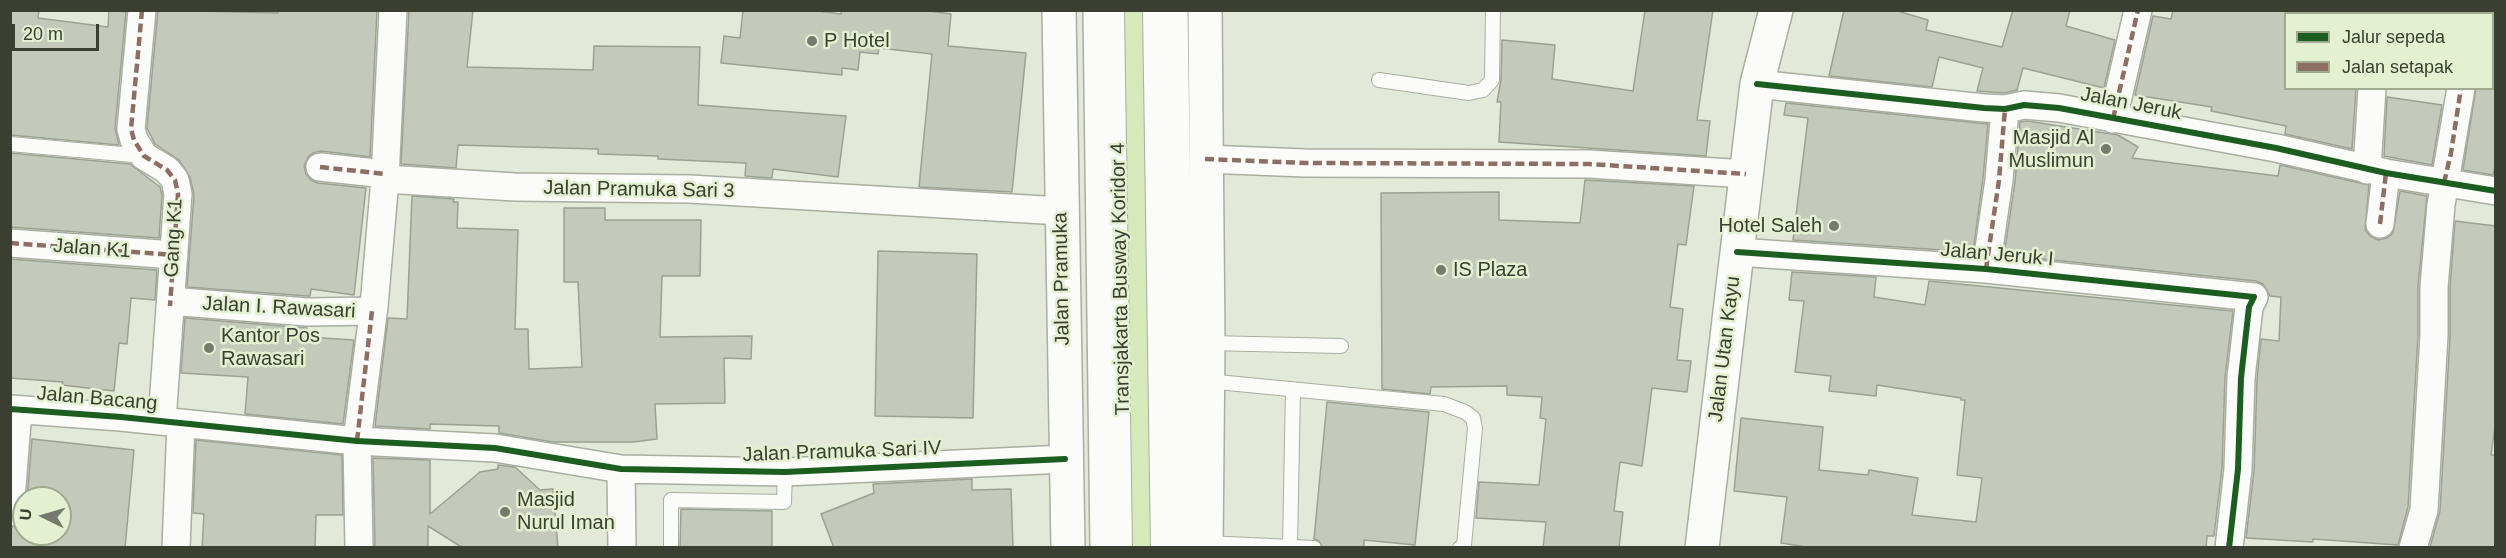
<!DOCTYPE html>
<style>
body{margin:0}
#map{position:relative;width:2506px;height:558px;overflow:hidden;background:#e2e9d8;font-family:Helvetica,sans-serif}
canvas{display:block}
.frame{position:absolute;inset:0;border:12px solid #3a3f32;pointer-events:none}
.legend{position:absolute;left:2284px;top:12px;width:210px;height:78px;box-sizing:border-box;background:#e3f1d0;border:2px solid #9faa91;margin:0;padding:8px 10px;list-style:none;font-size:18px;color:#3a3f32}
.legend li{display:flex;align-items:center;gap:12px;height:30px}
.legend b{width:30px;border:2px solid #9faa91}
.north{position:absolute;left:12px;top:486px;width:60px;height:60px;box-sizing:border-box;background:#e3f1d0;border:2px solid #9faa91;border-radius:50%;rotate:275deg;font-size:16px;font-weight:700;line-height:24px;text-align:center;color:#3a3f32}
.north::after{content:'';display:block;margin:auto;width:21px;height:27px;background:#757a6c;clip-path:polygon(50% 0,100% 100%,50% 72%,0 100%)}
.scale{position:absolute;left:12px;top:24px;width:87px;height:27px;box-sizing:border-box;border:3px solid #3a3f32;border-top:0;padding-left:8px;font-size:18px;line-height:21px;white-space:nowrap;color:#3a3f32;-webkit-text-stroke:4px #e3f1d0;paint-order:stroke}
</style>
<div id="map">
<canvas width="2506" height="558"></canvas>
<div class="frame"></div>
<ul class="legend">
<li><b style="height:8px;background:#1b5e20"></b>Jalur sepeda</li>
<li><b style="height:8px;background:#8d6e63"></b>Jalan setapak</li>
</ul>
<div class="north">U</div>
<div class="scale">20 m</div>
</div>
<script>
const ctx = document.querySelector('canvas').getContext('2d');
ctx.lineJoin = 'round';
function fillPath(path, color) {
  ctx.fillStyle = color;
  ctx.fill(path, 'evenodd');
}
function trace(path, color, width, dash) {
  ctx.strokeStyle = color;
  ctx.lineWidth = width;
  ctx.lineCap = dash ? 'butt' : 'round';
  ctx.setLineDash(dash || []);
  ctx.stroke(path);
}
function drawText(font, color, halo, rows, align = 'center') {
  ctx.font = font + ' Helvetica,sans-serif';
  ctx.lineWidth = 5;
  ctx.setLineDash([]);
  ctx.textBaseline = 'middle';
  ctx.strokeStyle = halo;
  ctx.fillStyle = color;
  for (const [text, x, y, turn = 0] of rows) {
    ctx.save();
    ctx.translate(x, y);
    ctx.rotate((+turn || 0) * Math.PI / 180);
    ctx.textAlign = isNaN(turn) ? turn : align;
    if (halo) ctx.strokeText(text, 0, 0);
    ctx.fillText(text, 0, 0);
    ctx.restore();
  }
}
fillPath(new Path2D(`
 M1117,11H1150L1158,547H1125Z`), '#d6e9ba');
const building = new Path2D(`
 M10,10H39L38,18L108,27L109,10L126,12L115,128L119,145L10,135Z
 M158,10L278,13V10H377L370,157L321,151L313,153L308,157L304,166L306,174L311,180L318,183L366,188L354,295L311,289L310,296H308L187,287L194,195L190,177L179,160L155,144L147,128Z
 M409,10H473L467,67L593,70L594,46L700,47L698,105L846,116L838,177L773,169L772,178L756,177L745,176L746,163L658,159V156L598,154V149L524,147L458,145L456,168L401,164Z
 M743,10H810L841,14L842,10H922L951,14L948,46L1026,53L1012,192L919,187L932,54L879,48L878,54L860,52L858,70L842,68V75L721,63L724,36L740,38Z
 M1645,10H1713L1697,120L1710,121L1706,156L1499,142L1501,102H1497L1501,80L1502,40L1555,45L1552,79L1633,91Z
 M1844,10H1894L1928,20L1926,30L2002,47L2013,10H2070L2066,26L2115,40L2104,88L2023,68L2017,90L2004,93L1977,91L1983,68L1939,57L1932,87L1829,76Z
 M2173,10H2286V88H2356L2352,149L2285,134L2286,126L2211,111L2212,107L2135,95L2153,16L2171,19Z
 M2476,88H2496V163L2493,175L2463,170Z
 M2387,97L2442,105L2432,165L2384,156Z
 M1786,103L1988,124L1983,178L1973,252L1793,240L1808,118L1784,115Z
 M2027,121L2118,135L2138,147L2132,158L2278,176L2280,165L2369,185L2365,230L2370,236L2378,240L2387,238L2393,233L2400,191L2427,196L2418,286V335L2408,507L2398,545L2313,539V542L2246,538L2254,471L2257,379L2261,339L2279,341L2281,297L2270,296L2263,284L2256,281L2004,255L2015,182L2020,122Z
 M10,153L130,164L160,187L162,195L159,238L10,227Z
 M1585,180L1694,186L1686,245L1678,244L1670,307L1683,309L1677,360L1691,361L1687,392L1652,388L1642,466L1620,462L1614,511L1623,512L1619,548H1543L1546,522L1476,518L1479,482L1539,485L1546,419L1540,418L1542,397L1507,395V386L1431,387L1430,394L1382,389L1381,193L1499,192V220L1580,223Z
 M412,196L454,199L453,202H458L457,228L518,230L515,329H528L529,369L582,367L578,282H564V208H605V220H701L700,276H662L660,337L752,336L751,359L724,358L725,403L655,404L657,439L633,442H553L499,433V426L430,424V429L375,426L388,318L407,319Z
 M2455,221L2496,226V420L2491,455H2496V548L2430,547L2440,511L2450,336V288Z
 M878,251L977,254L973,418L875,416Z
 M10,259L157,270L155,300L131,298L127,344L119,343L114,391L62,385L63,382L10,378Z
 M1792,272L1876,277L1874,297L1925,305L1929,281L2233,311L2225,377L2222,468L2214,536H2207L2206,548H1812L1781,543L1787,497L1734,491L1741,418L1823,427L1819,470L1868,475L1869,470L1918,478L1912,515L1976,522L1982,478L1957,475L1965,400H1961V398L1877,385L1876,396L1829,391L1831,376L1795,372L1804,301L1789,300Z
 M185,318L307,328V337L354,340L343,424L245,414L248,377L181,373Z
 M1327,402L1429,412L1415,545L1364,540V548H1323L1319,541L1314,539Z
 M32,439L134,450L125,548H10V527L17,526L24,518V534H60V498H27Z
 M196,440L342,455L343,515H316L315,548H202L204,514L193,513Z
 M373,458L430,460V514L480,472L498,469V465L515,467L540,490L553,489L558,548H463L428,526V548H375Z
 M972,479V490L1011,489L1013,548H834L821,514L874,493L873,484Z
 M681,509L772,511V548H680Z`);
fillPath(building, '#c3c9bb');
trace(building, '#9ca193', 1.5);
const service = new Path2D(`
 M1117,10L1125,548
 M1150,10L1158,548
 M1379,80L1469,93L1483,90L1492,80L1493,10
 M10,144L144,156
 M1208,343L1341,346
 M1207,381L1444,404L1465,412L1473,418L1475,428L1464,545L1460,548
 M1206,543L1314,548
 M1290,546L1293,389
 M671,548V500L784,502L785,472`);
const minor = new Path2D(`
 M142,10L131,129L134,140L144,156L167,170L175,180L178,194L162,421
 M2377,14V10
 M2470,14V10
 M1757,84L1984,108L2005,109L2024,105L2059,108L2276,148L2386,173L2496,191
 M2113,119L2138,10
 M1205,159L1305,163L1589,164L1746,174
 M320,167L385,174
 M2367,170L2372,88
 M385,179L515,187L690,189L1061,211
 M2380,224L2386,173
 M10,243L174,255
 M1737,252L1986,269L2254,297L2249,307L2241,378L2238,469L2229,548
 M1986,269L1999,180L2005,109
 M170,306L182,302L307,312L372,311
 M10,409L121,417L357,441L495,448L621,469L785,472L1065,459
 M621,469L622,548
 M10,512L18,410
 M176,548L181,423
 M359,548L357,441L374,306L385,179L393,10
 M2413,548L2424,510L2434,335V287L2441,205L2461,88`);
const tertiary = new Path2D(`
 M1702,548L1757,84L1776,10`);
const primary = new Path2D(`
 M1059,10L1068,548
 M1100,10L1107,548
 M1171,10L1179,548
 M1205,10L1208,343L1206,548`);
trace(service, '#a9aea1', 16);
trace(minor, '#a9aea1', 30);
trace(tertiary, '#a9aea1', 36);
trace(primary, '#a9aea1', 36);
trace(service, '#fbfcf9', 14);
trace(minor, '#fbfcf9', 27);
trace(tertiary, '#fbfcf9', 33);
trace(primary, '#fbfcf9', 33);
trace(new Path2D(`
 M142,10L131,129L134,140L144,156L167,170L175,180L178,194L170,306
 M2470,14V10
 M2113,119L2138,10
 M1205,159L1305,163L1589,164L1746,174
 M320,167L385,174
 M2444,183L2451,153L2461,88
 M2380,224L2386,173
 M10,243L174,255
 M1986,269L1999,180L2005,109
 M357,441L372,311`), '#8d6e63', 4.5, [9, 4.5]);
trace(new Path2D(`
 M1757,84L1984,108L2005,109L2024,105L2059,108L2276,148L2386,173L2496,191
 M1737,252L1986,269L2254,297L2249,307L2241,378L2238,469L2229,548
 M10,409L121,417L357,441L495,448L621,469L785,472L1065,459`), '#1b5e20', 6);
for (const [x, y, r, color] of [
 [812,41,6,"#757a6c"],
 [2106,149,6,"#757a6c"],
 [1834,226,6,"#757a6c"],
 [1441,270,6,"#757a6c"],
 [209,348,6,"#757a6c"],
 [505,512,6,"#757a6c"]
]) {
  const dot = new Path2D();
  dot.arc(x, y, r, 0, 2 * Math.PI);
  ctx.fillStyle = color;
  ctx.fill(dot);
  trace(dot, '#e3f1d0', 2);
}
drawText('20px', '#3a3f32', '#e3f1d0', [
 ["P Hotel",824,41],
 ["Masjid Al",2094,138,"right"],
 ["Muslimun",2094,161,"right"],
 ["Hotel Saleh",1822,226,"right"],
 ["IS Plaza",1453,270],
 ["Kantor Pos",221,336],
 ["Rawasari",221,359],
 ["Masjid",517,500],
 ["Nurul Iman",517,523]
], 'left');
drawText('20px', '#3a3f32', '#e3f1d0', [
 ["Jalan Jeruk",2131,104,11],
 ["Jalan Pramuka Sari 3",639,190,1],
 ["Gang K1",174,238,-87],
 ["Jalan K1",92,249,4],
 ["Jalan Jeruk I",1997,255,5],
 ["Jalan Pramuka",1062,279,-91],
 ["Transjakarta Busway Koridor 4",1121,279,-91],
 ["Jalan I. Rawasari",279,308,3],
 ["Jalan Utan Kayu",1725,349,-83],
 ["Jalan Bacang",97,399,5],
 ["Jalan Pramuka Sari IV",842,452,-2]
]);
</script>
